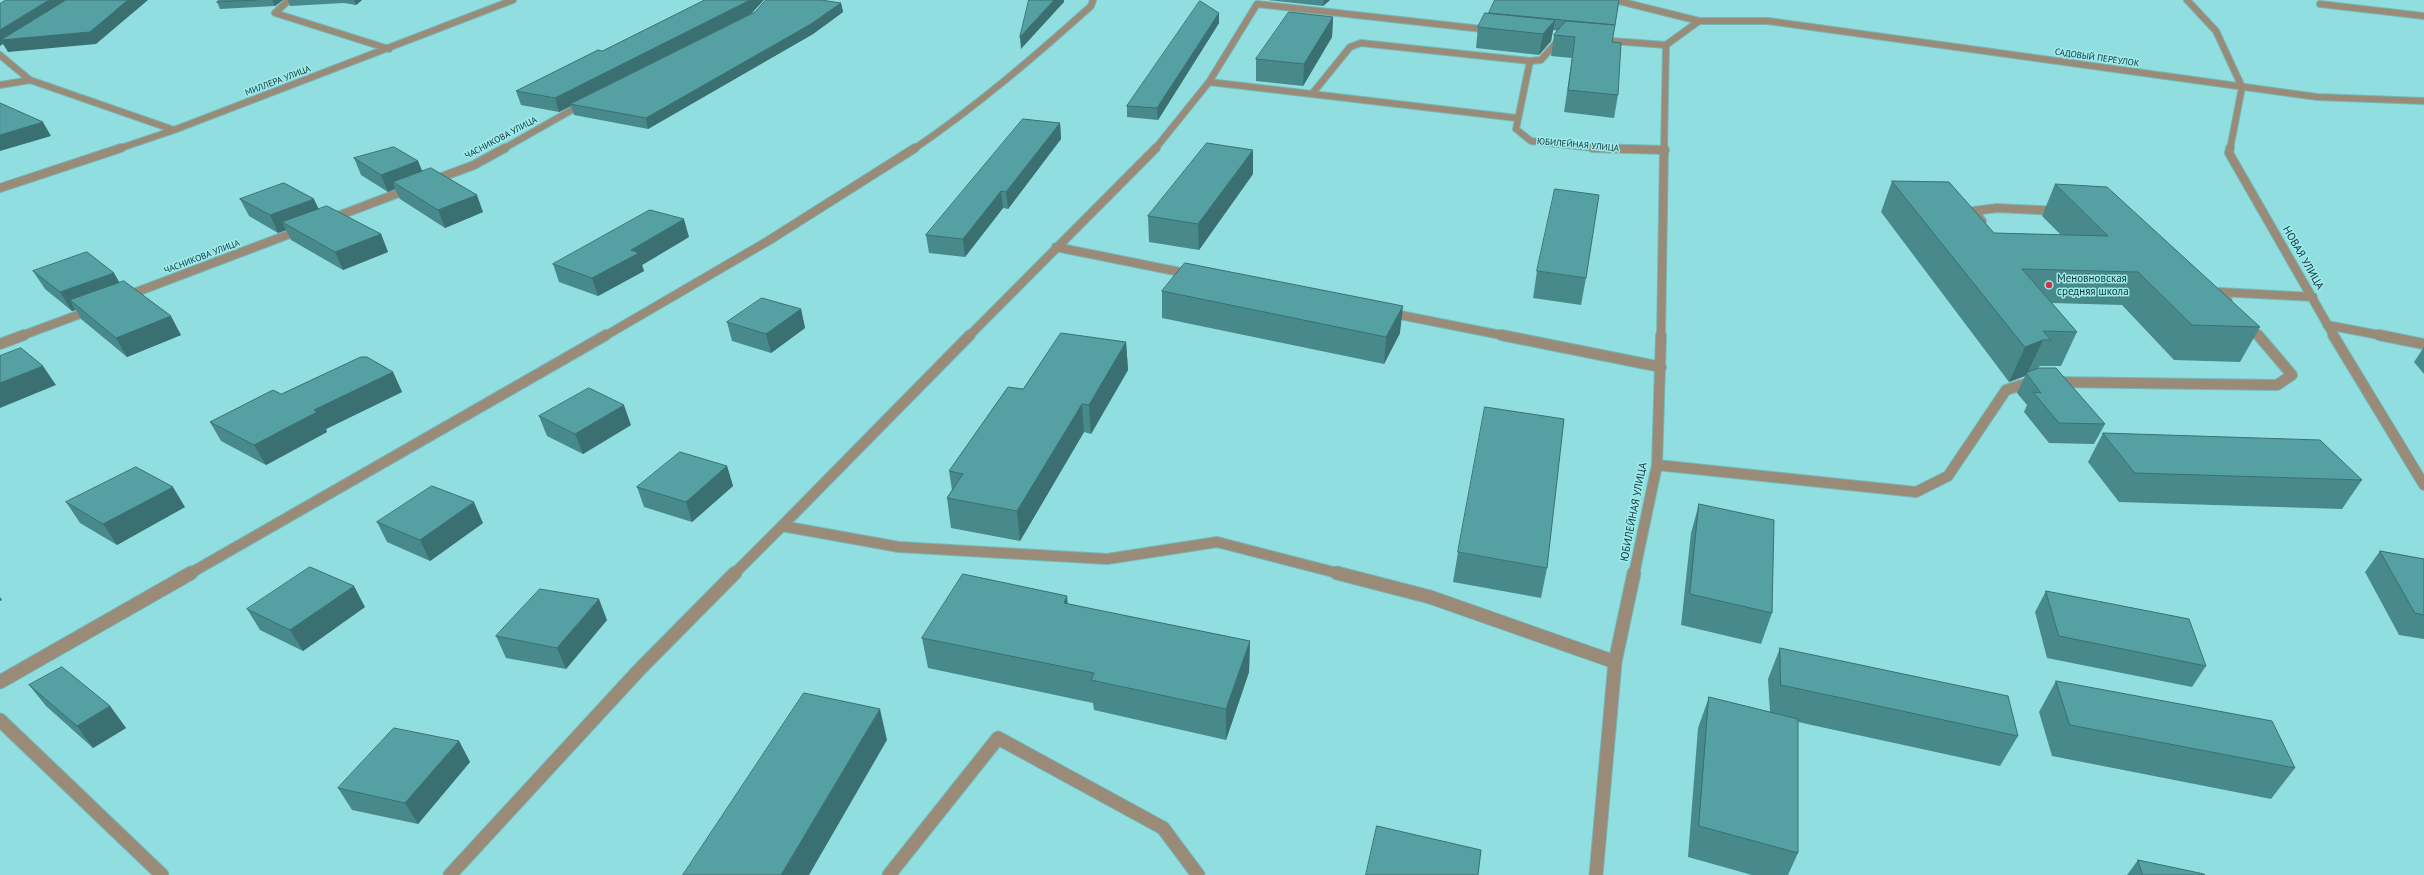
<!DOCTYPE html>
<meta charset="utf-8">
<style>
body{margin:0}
canvas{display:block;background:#91dee0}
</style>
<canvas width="2424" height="875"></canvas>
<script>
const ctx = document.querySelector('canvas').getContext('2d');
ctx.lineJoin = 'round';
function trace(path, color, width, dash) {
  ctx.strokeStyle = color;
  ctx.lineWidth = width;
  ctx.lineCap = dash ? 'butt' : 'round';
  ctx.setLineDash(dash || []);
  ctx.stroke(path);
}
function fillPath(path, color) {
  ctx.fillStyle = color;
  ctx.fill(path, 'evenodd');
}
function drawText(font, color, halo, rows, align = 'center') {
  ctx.font = font + ' "PT Sans",sans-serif';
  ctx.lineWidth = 3;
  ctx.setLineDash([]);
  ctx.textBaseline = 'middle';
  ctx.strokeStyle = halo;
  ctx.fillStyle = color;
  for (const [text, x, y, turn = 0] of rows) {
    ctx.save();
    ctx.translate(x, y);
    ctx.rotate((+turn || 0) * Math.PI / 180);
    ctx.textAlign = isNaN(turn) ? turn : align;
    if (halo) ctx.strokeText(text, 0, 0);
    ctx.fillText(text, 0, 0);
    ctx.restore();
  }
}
const serviceFar3 = new Path2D(`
 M1615,0L1699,21
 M2187,0L2216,31L2242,87L2230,149
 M2320,4L2424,16
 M1598,40L1666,45
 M1530,61L1516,129L1531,141L1603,149
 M1209,82L1257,4L1491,30
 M1312,94L1350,47L1361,43L1530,61L1541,60L1561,37
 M914,149C977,106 1034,57 1091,6L1093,0
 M1155,149L1209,82L1517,118
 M1664,149L1666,45L1699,21H1768L2317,97L2424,101`);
const serviceFar2 = new Path2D(`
 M1593,148L1665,150
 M2230,148L2229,153L2334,336
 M1982,221L1974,211L1997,208L2058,211
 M1056,247L1190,274
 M2228,301L2220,292L2313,297
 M1390,313L1506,336
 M2247,323L2258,336
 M2327,325L2384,336
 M605,336L768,241L915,148
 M969,336L1156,148
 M1661,336L1664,148`);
const serviceFar1 = new Path2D(`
 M970,335L782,526L899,547L1107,559L1217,542L1341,574
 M1501,335L1661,367
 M2333,335L2424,485
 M2379,335L2424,344
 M2056,382L2277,385L2292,375L2258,335
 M1657,465L1916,492L1948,476L2006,390L2034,381
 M189,574L606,335
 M734,574L782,526
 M1634,574L1657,465L1661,335`);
const service = new Path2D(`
 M1337,573L1430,597L1615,662
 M0,682L191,573
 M0,720L162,875
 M450,875L639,670L735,573
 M889,875L998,738L1163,828L1198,875
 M1596,875L1615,662L1634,573`);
const minorFar2 = new Path2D(`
 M289,0L275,13L389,49
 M0,55L30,80L174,130
 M0,85L30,80
 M118,149L174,130L513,0
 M503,149L584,103`);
const minorFar1 = new Path2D(`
 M431,181L474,165L505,148
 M0,188L121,148
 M330,219L409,189
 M126,296L300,230
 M21,336L91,310`);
const minor = new Path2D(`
 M0,344L24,335`);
trace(serviceFar3, '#75b8ba', 8);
trace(serviceFar2, '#75b8ba', 10);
trace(serviceFar1, '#75b8ba', 12);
trace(service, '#75b8ba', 15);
trace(minorFar2, '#75b8ba', 8);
trace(minorFar1, '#75b8ba', 10);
trace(minor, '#75b8ba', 12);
trace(serviceFar3, '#998b77', 6);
trace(serviceFar2, '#998b77', 8);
trace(serviceFar1, '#998b77', 10);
trace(service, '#998b77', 13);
trace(minorFar2, '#998b77', 6);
trace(minorFar1, '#998b77', 8);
trace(minor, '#998b77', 10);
fillPath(new Path2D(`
 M220,0H283L275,6L220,9L217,2Z
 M288,0H362L356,5L344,3L290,6Z
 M1267,0H1330L1323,6Z
 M1619,0L1612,42L1618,95L1614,118L1564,112L1572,58L1551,56L1554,35L1558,31L1553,30L1551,41L1539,55L1476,48L1478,27L1489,13Z
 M841,3L843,12L813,34L648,129L574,115L571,106L559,112L521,105L516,91L752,13Z
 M1219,13V23L1158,120L1127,117V106Z
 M1333,17L1332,37L1303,86L1256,81V59Z
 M1060,123L1061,139L1008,209L1003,208L965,257L929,253L926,235Z
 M354,158L418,161L422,171L483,212L445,228L400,199L395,189L388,192L361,175Z
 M1253,174L1199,250L1149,242L1148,216Z
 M1892,181L1994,233L2061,235L2042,216L2055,184L2260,327L2240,362L2174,360L2122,305L2052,303L2077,332L2061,366H2040L2038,368L2105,424L2094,444L2049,443L2024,412L2027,405L2017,393L2025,376L2009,382L1881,212Z
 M240,199L319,209L381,234L388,252L343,270L291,240L286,230L278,233L249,216Z
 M689,237L642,265L644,271L598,296L559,282L553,264Z
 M33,271L114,273L119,282L181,335L127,357L81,319L76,310L72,311L45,289Z
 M1537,271L1586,278L1581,305L1533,298Z
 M1162,291L1400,333L1384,364L1162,318Z
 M801,309L805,328L771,353L732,341L727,322Z
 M1126,342L1128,370L1091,434L1084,432L1020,541L951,528L947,498L952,490L949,471Z
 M2424,347V374L2414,362Z
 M393,372L402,392L326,429L327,432L266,465L221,441L210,422L281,394Z
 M539,416L631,425L583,454L547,436Z
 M2103,433L2362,480L2342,509L2119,502L2088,462Z
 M727,466L733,486L692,522L644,507L637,487Z
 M66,502L185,507L117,545L80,523Z
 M1699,504L1772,613L1761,644L1681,625L1691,533Z
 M377,522L483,523L430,561L387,542Z
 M2380,551L2424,559V639L2399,635L2365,572Z
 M1458,552L1547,568L1541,598L1453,582Z
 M2046,591L2206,666L2192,687L2047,658L2035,612Z
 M1068,604L1250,641L1249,672L1226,740L1094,710L1093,703L928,668L922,638Z
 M365,607L303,651L260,630L247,609Z
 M607,620L566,669L506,658L496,636Z
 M1780,648L2018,736L2000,766L1798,722V853L1788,875H1752L1688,857L1698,728L1709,697L1770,712L1768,679Z
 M2056,681L2295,768L2271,799L2052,756L2039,712Z
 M29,685L110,706L126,728L93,748L46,706Z
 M459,741L470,762L418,824L352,810L338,788Z
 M2138,860L2205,875H2127Z`), '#488a8c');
fillPath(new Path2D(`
 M49,0H148L96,44L8,52L3,44L0,46V30Z
 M272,0H283L275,6Z
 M354,0H362L356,5Z
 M750,0H764L752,13L570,104L571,106L559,112L555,98Z
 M1054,0H1064V2L1021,49L1020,37Z
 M1324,0H1330L1323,6Z
 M841,3L843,12L813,34L648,129L646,118Z
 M1219,13V23L1158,120L1157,108Z
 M1333,17L1332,37L1303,86L1304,64Z
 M1555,20L1551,41L1539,55L1543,34Z
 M43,122L51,136L0,151V135Z
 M1060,123L1061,139L1008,209L1006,192Z
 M1253,150V174L1199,250L1198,224Z
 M418,161L425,178L393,182L395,189L388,192L381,175Z
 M1001,191L1003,208L965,257L963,239Z
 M477,195L483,212L445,228L438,210Z
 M314,199L322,216L282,222L286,230L278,233L270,215Z
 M684,219L689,237L642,265L644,271L598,296L592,278L631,250Z
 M381,234L388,252L343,270L335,252Z
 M114,273L124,291L70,300L75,310L72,311L60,292Z
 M1403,306L1400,333L1384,364L1386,337Z
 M801,309L805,328L771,353L766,334Z
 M171,316L181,335L127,357L116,338Z
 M2043,340L2027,374L2026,373L2025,376L2009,382L2025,347Z
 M1126,342L1128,370L1091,434L1089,405Z
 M43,366L56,385L0,408V383Z
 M393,372L402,392L326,429L327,432L266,465L254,445L314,410Z
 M1082,404L1084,432L1020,541L1017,511Z
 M624,405L631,425L583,454L575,434Z
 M727,466L733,486L692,522L686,502Z
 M173,487L185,507L117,545L103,524Z
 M474,502L483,523L430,561L420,540Z
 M354,586L365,607L303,651L290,630Z
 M1067,596L1070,626L1064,603Z
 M0,597L2,600L0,601Z
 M599,599L607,620L566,669L557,648Z
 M1250,641L1249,672L1226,740V709Z
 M110,706L126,728L93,748L77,726Z
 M880,709L887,740L809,875H781Z
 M459,741L470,762L418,824L405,803Z`), '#3b7072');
const building = new Path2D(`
 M6,0H49L0,30V4Z
 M66,0H128L90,32L1,40Z
 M220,0H257L217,2Z
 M705,0H750L555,98L516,91L598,50L602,51Z
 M766,0H821L841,3L811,24L646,118L570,104L755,12Z
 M1029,0H1054L1020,37Z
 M1495,0H1619L1615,25L1489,13Z
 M1200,1L1219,13L1157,108L1127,106Z
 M1289,12L1333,17L1304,64L1256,59Z
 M1485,13L1555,20L1543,34L1478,27Z
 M1566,21L1615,25L1612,42L1621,43L1618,95L1568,90L1575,37L1554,35Z
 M0,103L43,122L0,135Z
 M1023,119L1060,123L1006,192L1001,191L963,239L926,235Z
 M1207,143L1253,150L1198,224L1148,216Z
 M394,147L418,161L381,175L354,158Z
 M431,168L477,195L438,210L393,182Z
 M1892,181L1949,182L1994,233L2108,236L2055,184L2107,187L2260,327L2192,325L2138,272L2022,269L2077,332L2043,331L2051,340H2043L2025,347Z
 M284,183L314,199L270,215L240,199Z
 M1555,189L1599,195L1586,278L1537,271Z
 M327,206L381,234L335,252L282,222Z
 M650,210L684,219L631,250L639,253L592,278L553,264Z
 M87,252L114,273L60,292L33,271Z
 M1185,263L1403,306L1386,337L1162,291Z
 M124,281L171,316L116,338L70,300Z
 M762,298L801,309L766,334L727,322Z
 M1061,333L1126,342L1089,405L1082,404L1017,511L947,498L963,474L949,471L1008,387L1023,389Z
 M21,348L43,366L0,383V356Z
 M361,357H367L393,372L314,410L317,412L254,445L210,422L273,390L281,394Z
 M2039,368H2056L2105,424L2059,423L2033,392L2041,393L2026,373Z
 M589,388L624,405L575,434L539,416Z
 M1485,407L1564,419L1547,568L1458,552Z
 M2103,433L2320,440L2362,480L2135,473Z
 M680,452L727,466L686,502L637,487Z
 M136,467L173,487L103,524L66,502Z
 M432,486L474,502L420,540L377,522Z
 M1699,504L1774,520L1772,613L1690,594Z
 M2380,551L2424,559V615L2415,613Z
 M310,567L354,586L290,630L247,609Z
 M963,574L1067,596L1064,603L1250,641L1226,709L1091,680L1094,673L922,638Z
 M540,589L599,599L557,648L496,636Z
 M2046,591L2189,619L2206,666L2059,636Z
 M1780,648L2008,696L2018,736L1781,685Z
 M62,667L110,706L77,726L29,685Z
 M2056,681L2272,721L2295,768L2070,725Z
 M804,693L880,709L781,875H683Z
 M1709,697L1798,719V853L1699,826Z
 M394,728L459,741L405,803L338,788Z
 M1377,826L1481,850L1478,875H1366Z
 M2138,860L2204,874L2205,875H2143Z`);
fillPath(building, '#54a0a3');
trace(building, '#3b7072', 1);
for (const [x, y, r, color] of [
 [2049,285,4,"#c73749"]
]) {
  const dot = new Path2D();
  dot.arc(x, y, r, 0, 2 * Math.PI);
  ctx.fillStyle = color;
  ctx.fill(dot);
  trace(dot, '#9eebed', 1.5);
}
drawText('9px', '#123334', '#9eebed', [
 ["САДОВЫЙ ПЕРЕУЛОК",2097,58,8],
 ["МИЛЛЕРА УЛИЦА",278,81,-21],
 ["ЧАСНИКОВА УЛИЦА",501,138,-28],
 ["ЮБИЛЕЙНАЯ УЛИЦА",1578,145,5],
 ["ЧАСНИКОВА УЛИЦА",202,257,-21]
]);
drawText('11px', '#123334', '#9eebed', [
 ["НОВАЯ УЛИЦА",2303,258,60],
 ["ЮБИЛЕЙНАЯ УЛИЦА",1634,512,-79]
]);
drawText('11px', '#123334', '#9eebed', [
 ["Меновновская",2057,279],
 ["средняя школа",2057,292]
], 'left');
</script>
